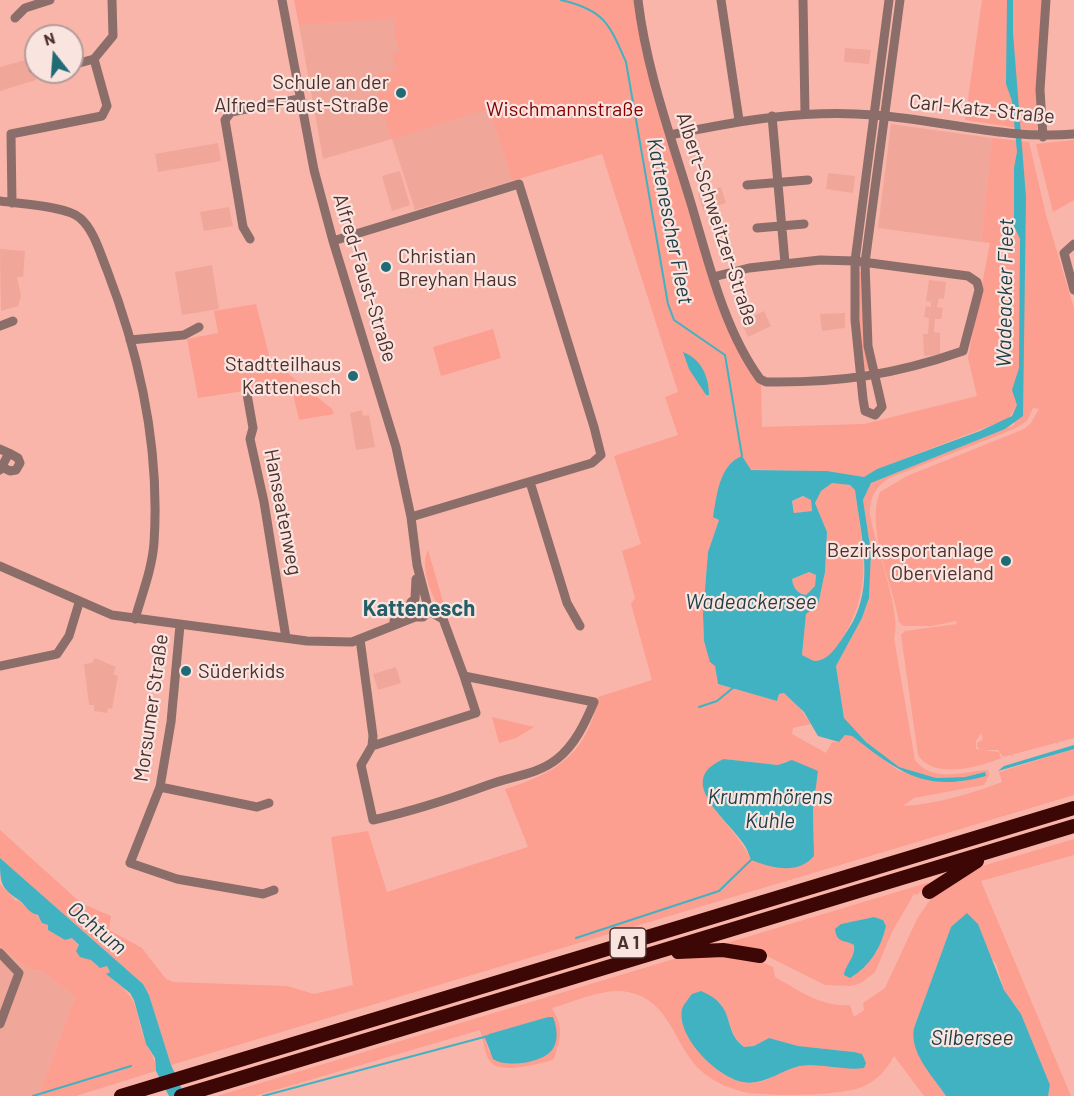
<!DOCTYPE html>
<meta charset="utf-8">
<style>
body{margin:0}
#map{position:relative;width:1074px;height:1096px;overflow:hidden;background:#fab5aa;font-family:Barlow,sans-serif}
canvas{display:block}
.north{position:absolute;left:24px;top:24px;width:60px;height:60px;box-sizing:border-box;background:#fae4e0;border:2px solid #b49c98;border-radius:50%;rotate:343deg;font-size:16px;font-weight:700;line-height:24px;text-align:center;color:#4c302c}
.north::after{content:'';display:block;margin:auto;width:21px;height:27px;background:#216b75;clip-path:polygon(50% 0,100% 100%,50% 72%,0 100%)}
</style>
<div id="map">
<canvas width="1074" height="1096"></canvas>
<div class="north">N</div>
</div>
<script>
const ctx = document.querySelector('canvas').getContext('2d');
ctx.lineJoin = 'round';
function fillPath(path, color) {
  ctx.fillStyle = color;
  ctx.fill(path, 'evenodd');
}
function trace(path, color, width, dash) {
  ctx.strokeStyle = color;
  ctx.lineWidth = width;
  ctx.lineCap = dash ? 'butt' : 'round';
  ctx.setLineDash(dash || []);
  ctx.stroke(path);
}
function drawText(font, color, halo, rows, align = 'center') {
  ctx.font = font + ' Barlow,sans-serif';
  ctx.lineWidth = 4.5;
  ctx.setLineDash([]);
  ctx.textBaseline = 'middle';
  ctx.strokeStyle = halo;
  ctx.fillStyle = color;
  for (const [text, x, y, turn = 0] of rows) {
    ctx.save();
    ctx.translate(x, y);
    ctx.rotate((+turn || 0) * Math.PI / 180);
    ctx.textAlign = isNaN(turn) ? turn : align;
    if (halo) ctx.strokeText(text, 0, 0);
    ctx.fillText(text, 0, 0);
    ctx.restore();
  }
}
fillPath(new Path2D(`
 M422,15L492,69V118L512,181L415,210L392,139L323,159L299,25Z
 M845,48L871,50L869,64L844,62Z
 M29,59L36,80L0,91V67Z
 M891,124L992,138L981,242L878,228Z
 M218,143L221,161L158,172L155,154Z
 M400,171L410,205L392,211L382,176Z
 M828,173L855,176L853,193L826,189Z
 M721,187L726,203L703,210L698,194Z
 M229,207L233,226L204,231L200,212Z
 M0,249L25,251L23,277H17L21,296L18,306L1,311Z
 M212,265L219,309L182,315L175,272Z
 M929,280L946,282L944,299L939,298L937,307L943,308L941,319H935L934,332L940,333V355L924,356L923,334H928L929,318L924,317L926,306L931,307V302L926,301Z
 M764,311L771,326L748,337L741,322Z
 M845,313V328L822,331L820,314Z
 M362,410L363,416L369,415L375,447L356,450L350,413Z
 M95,658L116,667L113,674L118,676L112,709L108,708L107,713L94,711V705H89L84,664L92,663Z
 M396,667L401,683L378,690L373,674Z
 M0,946L25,967L44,972L75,997L40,1092L25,1096H0Z`), '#f1a69a');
fillPath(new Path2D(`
 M294,0H636L711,279L761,383L762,427L864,424L977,396L968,358L990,243L981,242L992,138L1029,142L1046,215L1074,308V738L1003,757L998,750H981L977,747V743L983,739L981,733L976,741V749L999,752L1001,758C980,767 933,780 918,755L901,635L905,631L957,624L956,621L932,626H903L899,622C893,584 865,528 880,492L907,476L1024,429L1031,423L1039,409L1033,408L1027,421L1014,429L889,478C875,488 870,497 870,514C874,541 903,617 894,638L915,760C933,783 961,772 988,770L989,776L984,785L914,798L903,806C937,804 970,794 1002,782L999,772L1074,749V795L171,1065L149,995L143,984L0,858V830L81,903L111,916L109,930L142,948L166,979L173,982L287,986L314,994L353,985L331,837L368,831L387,892L528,847L505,789C557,773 588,753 598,697L652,680L631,604L635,598L622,551L641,544L614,456L678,435L665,397L678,392L602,154L512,181L492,118L491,108L392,139L381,105L377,76L397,70L392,54L400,52L395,35L396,18L299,25ZM1017,406L1014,425L871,483L863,500L871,552L869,598L862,618L836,666L844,718L866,742L899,767L936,778L965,777L985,772L986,776L959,782L899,771L852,736L845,735L839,742H832L826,753L792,734L793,728L811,724L792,697L784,693H779L777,701L718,684L715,666L704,641L703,614L708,552L719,520L713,516L726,469L827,471L864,477L877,469L1008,419ZM724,759L779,765L786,761L818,771L813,810L814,842L751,860C738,830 709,814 703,782Z
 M982,0H1043L1037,131L965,120Z
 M1074,140V200L1053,212L1036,144Z
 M857,272H863L870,369L863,371Z
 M256,304L270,359L332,409L334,414L299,420L291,385L249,393L244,391L198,398L187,339L218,333L214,311Z
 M493,329L501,358L441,376L433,347Z
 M832,483L850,485L855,490C862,548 875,585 842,639C835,649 827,661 814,661L802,655L806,614L818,605L825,572L827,532L815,503L821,491Z
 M805,496L811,500L812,511L795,513L792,501Z
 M428,550L446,612L449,621C436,609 418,569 428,550Z
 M809,572L816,575L815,586L806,595C797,594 793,587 792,579Z
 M492,717L534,727L516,738L499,743Z
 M1074,839V855L981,881L1071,1096H1048L1050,1085L1021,1014L1004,990L996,963L951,927L914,1028L920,1058L946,1096H924L894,1056C887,1069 877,1081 862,1087C840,1096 774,1096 749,1093C732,1090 713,1082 700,1070C674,1045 670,1000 628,992C605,987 574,1002 552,1008C564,1029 561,1037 554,1059C543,1064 504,1072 494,1065C484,1058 484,1041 480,1030L255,1096H217L674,959L714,955L755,959L773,967L775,977C800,991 821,1007 850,1005L854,1017L864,1010L863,1003L885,988L917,919L932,897L979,867ZM719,1002C731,1016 729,1036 744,1047L754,1046L769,1038L798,1046L854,1052L843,1067C830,1067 814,1064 801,1066C788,1068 777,1075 766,1080C738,1090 714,1070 697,1050ZM548,1017H553L556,1040L533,1059L507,1063L489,1052L485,1038L489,1034Z
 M930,882L917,895L914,894L892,932L875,972L861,983L850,986L825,985L757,951L720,945ZM874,917L883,920L886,926L877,951L859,972L845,968L852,961L854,945L841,924Z
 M0,884L16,901L18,900L48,925V930L65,940L72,938L97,966H107L110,972L107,975C142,1002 132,1002 145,1041C149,1052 156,1058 156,1071L76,1096H25L40,1092L75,997L44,972L25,967L0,946Z`), '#fc9e90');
fillPath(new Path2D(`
 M1007,0H1013V33L1026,197L1023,416L1005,429L871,483L863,500L871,552L869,598L862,618L836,666L844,718L866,742L899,767L936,778L965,777L985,772L986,776C924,793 899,772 852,736L845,735L839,742L818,736L804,712L784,693L779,694L777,701L718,684L715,666L710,662L704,641L703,614L708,552L719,520L713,517C717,495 719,465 742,456L751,470L827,471L864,477L877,469L980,431L1012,416L1017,405L1012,390L1019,368L1020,239L1014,226V168L1017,152L1012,101L1006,84ZM832,483L850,485L855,490C860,530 873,577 856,615C853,623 847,631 842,639C835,649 827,661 814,661L802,655L806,614L818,605L825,572L827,532L815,503L821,491ZM803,496L811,500L812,511L794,513L792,501ZM809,572L816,575L815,586L806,595C797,594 793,587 792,579Z
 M683,352C701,359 709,376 709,395H706L689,369Z
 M1074,745V749L998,771L1004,766Z
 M724,759L778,765L792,760L818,771L813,810L814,856C798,875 772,868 751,860C749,855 747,848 743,843C728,820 673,780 724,759Z
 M0,858L143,984L149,995L171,1065L185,1096H169L156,1071L155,1058L146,1044L134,1000L130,993L106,974L110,972L107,966L100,968L91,960L80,957L76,951L79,945L72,938L65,940L48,930V925L42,923L38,915C28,913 26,905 19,900C0,888 0,882 0,858Z
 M967,913L978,924L1004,990L1021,1014L1050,1085L1048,1096H946C933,1076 909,1053 914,1028L951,927Z
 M874,917L883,920L886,926C881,948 870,966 850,978L844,975C846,963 855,959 854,945C844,939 837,944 835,929L841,924Z
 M701,991C738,1006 721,1030 744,1047L754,1046L769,1038L798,1046L854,1052L862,1054L866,1063L864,1068C844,1071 821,1063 800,1066C781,1070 764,1086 743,1082C718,1078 676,1037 682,1009C684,1004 689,998 692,994Z
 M548,1017H553C557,1027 559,1041 552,1050C542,1063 506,1068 493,1059L485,1038L489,1034Z`), '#41b2c2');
trace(new Path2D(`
 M561,0C604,10 609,23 626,62L668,304L674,320L725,355L742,456
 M699,707L717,701L734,687
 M576,938L719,891L751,860
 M33,1096L131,1066
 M263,1096L488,1036`), '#41b2c2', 2);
trace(new Path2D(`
 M282,0L314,170L333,241L396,447L411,517L417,565L429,611
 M638,0C646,68 670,134 690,200C708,259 723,328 760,379L766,382C839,383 894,375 963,351L979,290L977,282L968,276L855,261L820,260L749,268L713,277
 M721,0L739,120
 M803,0L805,113
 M889,0L855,261V320L863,399L865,411L875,415L882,407L868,346L865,263L900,0
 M15,18L25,8L50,0
 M72,65L94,59L113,36L112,0
 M33,69H36
 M772,116L785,263
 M670,135C738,121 804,109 874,115C941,120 1007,140 1074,134
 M1043,137L1040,90L1046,0
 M747,185L808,180
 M0,201C19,204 67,206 80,218C94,230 100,253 107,270C140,356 160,451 154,543C152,569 142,594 135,619
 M12,203L11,134L102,116L107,106L94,59
 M757,228L804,224
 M250,239L243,227L225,120L231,112L299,99
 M333,241L519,184L594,427L601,455L592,463L411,517
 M1074,244L1064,253L1074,290
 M0,326L13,321
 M130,340L184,335L199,327
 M247,394L253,428L250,439L264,502L286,638
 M0,449L9,453L0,470
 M2,467L10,471L16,470L20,463L18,458L9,453
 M530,482L567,603L580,626
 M0,566L112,615L307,641L352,642L415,617H423L429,611
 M394,621L409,611L411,602L415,599L416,579
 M180,625L171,722L160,787L130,863L177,879L263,894L274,890
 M360,639L373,736L372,746L361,765L373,820C413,811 450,799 488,785C511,776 537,775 557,759C575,745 585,723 594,702L464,676L443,619L429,611
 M0,666L57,654L69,636L79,603
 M372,746L476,713L464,676
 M160,787L257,807L269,803
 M0,953L19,973L0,1024`), '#8b6e69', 9);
trace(new Path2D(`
 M929,892L977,861
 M678,952L723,950L760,956
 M121,1096L1074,808
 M181,1096L1074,826`), '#3d0705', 14);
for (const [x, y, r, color] of [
 [401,93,6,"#216b75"],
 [386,267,6,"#216b75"],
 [353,376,6,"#216b75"],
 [1006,561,6,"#216b75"],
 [186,671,6,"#216b75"]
]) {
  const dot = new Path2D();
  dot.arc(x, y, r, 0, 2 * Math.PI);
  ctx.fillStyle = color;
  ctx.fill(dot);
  trace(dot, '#fae4e0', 2);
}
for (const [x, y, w] of [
 [628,943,36]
]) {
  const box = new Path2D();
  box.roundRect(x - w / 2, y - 15, w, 30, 4.5);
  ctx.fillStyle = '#fae4e0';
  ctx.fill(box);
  trace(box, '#4c302c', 1.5);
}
drawText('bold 18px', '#4c302c', null, [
 ["A 1",628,943]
]);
drawText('20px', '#4c302c', '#fae4e0', [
 ["Schule an der",389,82],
 ["Alfred-Faust-Straße",389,105],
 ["Christian",398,256,"left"],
 ["Breyhan Haus",398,279,"left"],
 ["Stadtteilhaus",341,364],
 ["Kattenesch",341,387],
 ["Bezirkssportanlage",994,550],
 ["Obervieland",994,573],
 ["Süderkids",198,671,"left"]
], 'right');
drawText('20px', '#850001', '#fae4e0', [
 ["Wischmannstraße",565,109]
]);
drawText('20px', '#4c302c', '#fae4e0', [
 ["Carl-Katz-Straße",982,109,6],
 ["Albert-Schweitzer-Straße",717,219,72],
 ["Alfred-Faust-Straße",365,278,73],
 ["Hanseatenweg",283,512,79],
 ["Morsumer Straße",151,708,-82]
]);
drawText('italic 21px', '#1d3e44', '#fae4e0', [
 ["Kattenescher Fleet",670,221,79],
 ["Wadeacker Fleet",1005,293,-89],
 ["Wadeackersee",751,602],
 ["Krummhörens",770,797],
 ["Kuhle",770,821],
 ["Ochtum",97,928,40],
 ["Silbersee",972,1038]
]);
drawText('bold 22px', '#265e67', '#fae4e0', [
 ["Kattenesch",419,609]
]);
</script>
